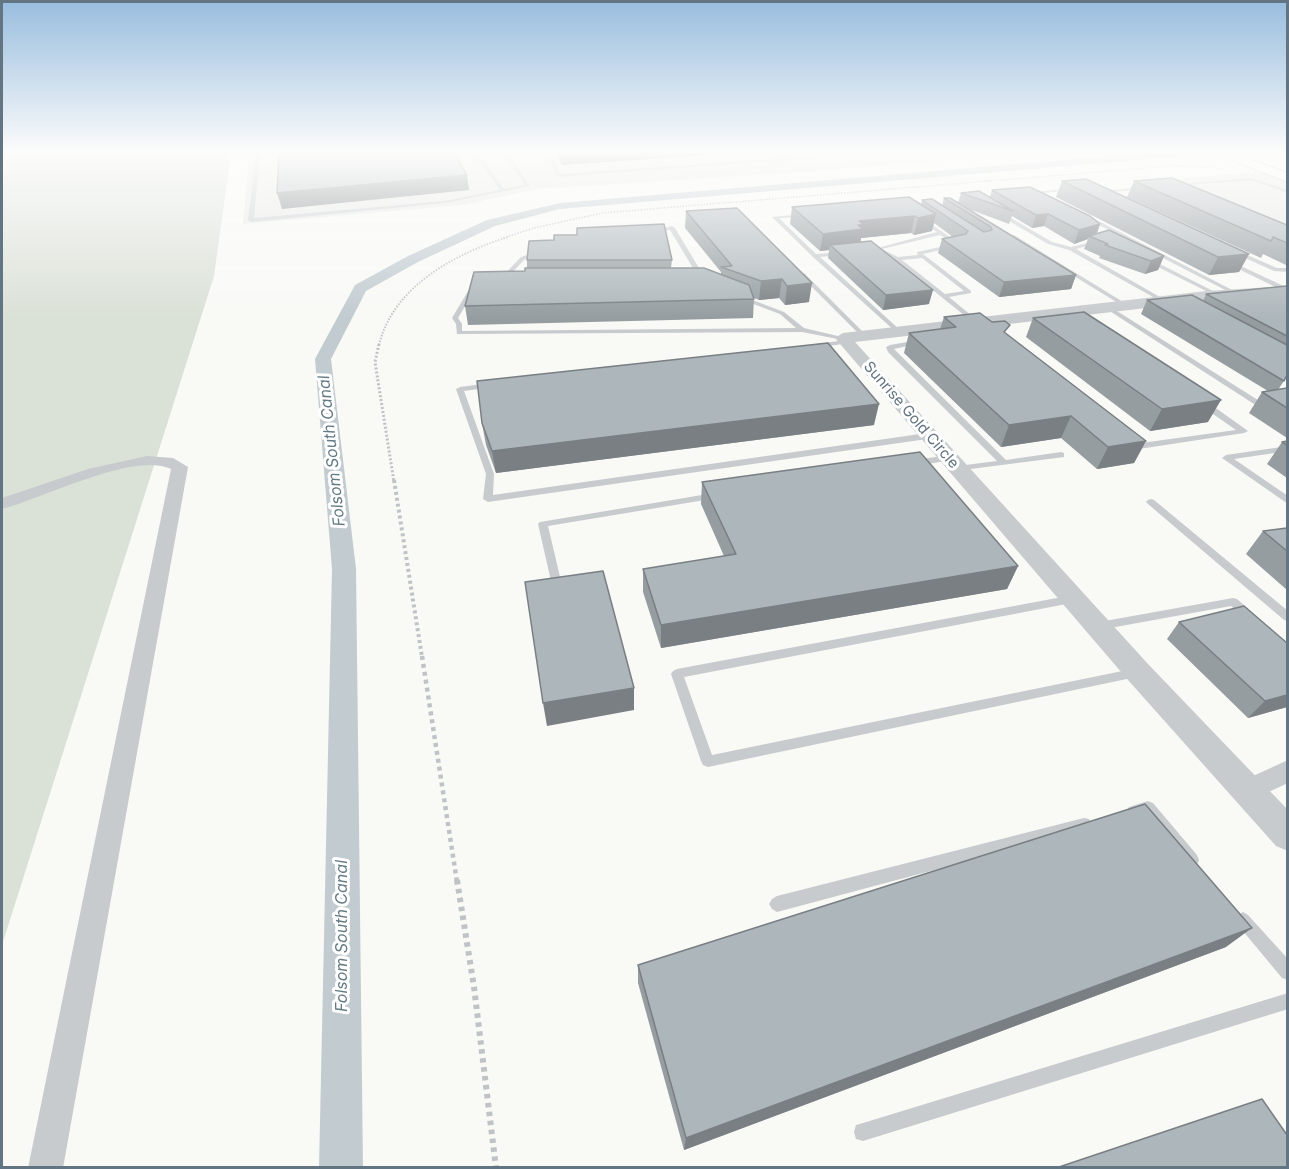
<!DOCTYPE html>
<style>
body{margin:0}
#map{position:relative;width:1289px;height:1169px;overflow:hidden;background:#f9f9f6;font-family:Inter,sans-serif}
canvas{display:block}
.frame{position:absolute;inset:0;border:3px solid #637482;pointer-events:none}
</style>
<div id="map">
<canvas width="1289" height="1169"></canvas>
<div class="frame"></div>
</div>
<script>
const ctx = document.querySelector('canvas').getContext('2d');
ctx.lineJoin = 'round';
function fillPath(path, color) {
  ctx.fillStyle = color;
  ctx.fill(path, 'evenodd');
}
function trace(path, color, width, dash) {
  ctx.strokeStyle = color;
  ctx.lineWidth = width;
  ctx.lineCap = dash ? 'butt' : 'round';
  ctx.setLineDash(dash || []);
  ctx.stroke(path);
}
function drawText(font, color, halo, rows, align = 'center') {
  ctx.font = font + ' Inter,sans-serif';
  ctx.lineWidth = 6;
  ctx.setLineDash([]);
  ctx.textBaseline = 'middle';
  ctx.strokeStyle = halo;
  ctx.fillStyle = color;
  for (const [text, x, y, turn = 0] of rows) {
    ctx.save();
    ctx.translate(x, y);
    ctx.rotate((+turn || 0) * Math.PI / 180);
    ctx.textAlign = isNaN(turn) ? turn : align;
    if (halo) ctx.strokeText(text, 0, 0);
    ctx.fillText(text, 0, 0);
    ctx.restore();
  }
}
fillPath(new Path2D(`
 M249,154H1021L804,172L537,189L463,205L243,224Z
 M1262,172L1287,181V244L1141,182Z`), '#e7e8e7');
fillPath(new Path2D(`
 M2,154H231L214,276L2,945Z`), '#dae1d7');
fillPath(new Path2D(`
 M1134,154H1178L1173,157L560,209L495,226L418,262L366,291L331,359L356,569L363,1168H319L332,569L315,359L355,285L408,256L487,220L560,203Z`), '#c1cbd0');
const primary = new Path2D(`
 M1215,154H1234L1288,173V182Z`);
trace(primary, '#babec2', 2);
trace(new Path2D(`
 M503,238L534,228L602,213L1170,166L1215,167`), '#c0c3c5', 1.5, [1.5, 1.5]);
trace(new Path2D(`
 M379,345C393,287 454,254 508,237`), '#c0c3c5', 2, [1.5, 1.5]);
trace(new Path2D(`
 M379,344L375,362L394,482`), '#c0c3c5', 3, [2, 2]);
trace(new Path2D(`
 M394,480L422,657`), '#c0c3c5', 4, [3, 3]);
trace(new Path2D(`
 M422,656L457,882`), '#c0c3c5', 4.5, [4, 4]);
trace(new Path2D(`
 M457,880L474,987L496,1168`), '#c0c3c5', 6, [4.5, 4.5]);
fillPath(new Path2D(`
 M256,154H260L254,218L445,201L500,190L474,154H478L504,189L525,185L504,154H508L530,186L445,203L251,222L248,220Z
 M548,154H552L560,174L788,158L786,156L788,155L793,158L869,154L558,177L556,176Z
 M1252,178L1288,190V193L1252,180L1173,186L1171,185Z
 M1143,187L1145,189L1112,192L1113,193L1111,194L1103,191Z
 M1071,188L1073,190L1044,193L1050,196L1048,198L1036,192Z
 M997,212H1001L1052,242L1071,247L1100,240V242L1076,249L1167,301L1162,302L1069,250L1048,244L997,214Z
 M805,214L803,217L779,218L816,254L843,252L844,253L841,255L820,257L900,330V332H896L813,257L772,217Z
 M1087,217H1091L1238,293L1233,294L1087,219Z
 M922,218L962,245L923,254L971,291V293L949,297L978,321V323H974L895,260L874,249L937,232L920,221ZM940,235L954,244L917,252L918,255L898,257L882,249ZM922,258L964,291L945,294L902,260Z
 M672,226L675,228L705,278L704,279L699,278L670,230L653,233L650,231Z
 M1010,235H1014L1128,305L1123,306L1010,237Z
 M1236,250L1277,268H1288V272L1274,271L1234,253L1233,252Z
 M539,251L544,252L525,259L503,282H499V280L521,257Z
 M1146,259H1150L1221,295L1216,296L1146,261Z
 M1228,260L1288,288V293L1226,263L1225,262Z
 M800,273H804L865,334V336H861L800,275Z
 M471,289L474,291L458,318L462,324V331L796,328L780,314L740,299L739,298L742,296L784,312L804,328L846,338L843,340L802,332L457,334L456,324L452,318L468,291Z
 M1105,306H1109L1261,402L1257,404H1254L1105,308Z
 M847,340L849,341V343L815,348L811,346L815,344Z
 M919,340L921,341V343L894,349L1006,460L1061,452L1064,453V457L955,471V467L958,466L997,461L888,352L886,347L890,345Z
 M490,383L494,385L493,387L464,391L494,474L493,495L927,433L931,436L927,439L488,502L483,499L486,474L456,389L460,387Z
 M1200,401H1206L1248,431L1244,433L1139,449L1128,441L1132,438L1141,443L1236,430L1200,405Z
 M1288,446V451L1234,459L1288,496V504L1222,458L1226,455Z
 M948,455L952,458L951,460L916,466L912,463L916,460Z
 M714,493L719,496L717,498L548,526L561,581L556,585L551,581L538,524L540,522Z
 M1151,499L1154,500L1288,611V621L1284,620L1148,504L1146,502L1148,500Z
 M1073,595L1077,596L1078,599L1077,602L684,677L712,755L1137,668L1141,670L1143,673L1141,676L708,767L703,765L701,761L671,674L673,671L677,669Z
 M1233,598L1237,599L1254,614L1255,617L1254,620H1246L1231,606L1099,630L1095,629L1093,626L1095,623L1099,622Z
 M1148,801L1153,803L1197,855L1199,860L1197,865L1192,867L1187,865L1145,814L1134,817L1129,815L1127,811L1129,807Z
 M1084,818L1089,819L1091,824L1089,829L1084,830L777,912L772,909L769,904L772,899L777,896Z
 M1243,912L1248,915L1288,959V980L1282,978L1238,925L1235,920L1238,915Z
 M1288,993V1009L863,1141L856,1139L854,1132L856,1125L863,1123Z`), '#c7cbce');
fillPath(new Path2D(`
 M147,456L173,458L188,467L63,1168H28L171,469C134,451 42,499 2,509V498L88,469Z
 M1288,760V783L1247,802L1238,799L1234,791L1238,783Z`), '#c7cbce');
fillPath(new Path2D(`
 M1288,286V296L1206,301L855,342L1148,664L1288,810V851L1276,846L1128,680L835,338L843,333L1206,291Z`), '#c7cbce');
fillPath(primary, '#fff');
fillPath(new Path2D(`
 M556,154H721L562,165Z
 M1062,181L1249,254L1239,272L1209,275L1056,197Z
 M1134,181L1287,225V264L1286,265L1263,254L1261,258L1127,197Z
 M992,190L1100,224L1097,234L1164,256L1158,270L1145,274L1099,258L1100,256L1084,249L1088,239L1074,244L1044,226L1032,228L1012,216L1009,224L966,208L1076,275L1071,289L999,297L938,253L942,239L953,237L934,223L932,231L914,235L911,233L861,238L860,242L929,304L883,310L828,258L829,250L820,251L790,224L792,207L921,205L922,200L942,206L944,198L958,203L961,193L990,197Z
 M737,208L809,302L785,305L779,298L759,300L754,298L753,318L468,325L465,306L525,271L527,268V260H672L671,268L721,274V272L685,228L686,211Z
 M1287,286V376L1278,390L1287,388V438L1249,413L1262,392L1268,391L1141,314L1147,300L1203,301L1206,294Z
 M944,317L1007,334L1146,441L1134,463L1097,469L1061,438L1001,447L904,353L909,333L940,329Z
 M1033,318L1208,422L1150,431L1026,337Z
 M482,423L874,425L496,473L486,445Z
 M1287,441V478L1267,464L1282,442Z
 M702,482L1018,566L1007,589L661,648L643,592V569L724,556L701,504Z
 M1287,528V590L1246,554L1263,531Z
 M1179,622L1287,643V707L1248,718L1167,639Z
 M1226,947L684,1150L638,983V965Z`), '#959da1');
fillPath(new Path2D(`
 M561,154H721L562,165Z
 M467,175L469,190L282,209L277,193Z
 M936,214L932,231L914,235L918,218Z
 M1048,214L1044,226L1032,228L1036,215Z
 M915,216L911,233L861,238L860,247L830,245L829,250L820,251L823,234L859,221Z
 M1100,224L1095,237L1089,236L1088,239L1074,244L1079,230Z
 M1249,254L1239,272L1209,275L1218,257Z
 M1164,256L1158,270L1145,274L1151,261Z
 M1076,275L1071,289L999,297L1004,282Z
 M782,279L779,298L759,300L761,281Z
 M812,283L809,302L785,305L787,286Z
 M933,290L929,304L883,310L886,295Z
 M1221,400L1208,422L1150,431L1162,409Z
 M879,404L874,425L496,473L492,451Z
 M1071,416L1061,438L1001,447L1009,425Z
 M1146,441L1134,463L1097,469L1108,447Z
 M1018,566L1007,589L661,648V625Z
 M634,688V710L547,726L543,703Z
 M1287,695V707L1248,718L1265,701Z
 M1252,928L1226,947L684,1150L686,1138Z`), '#797f83');
const building = new Path2D(`
 M279,154H455L467,175L277,193Z
 M1172,178L1287,225V243L1273,237L1271,241L1134,181Z
 M1086,179L1249,254L1218,257L1062,181Z
 M1030,187L1090,216L1100,224L1079,230L1048,214L1036,215L992,190Z
 M979,191L1013,211L961,193Z
 M909,197L936,214L918,218L915,216L859,221L864,225H858L863,229L823,234L792,207Z
 M944,198H950L1076,275L1004,282L942,239L966,234L968,231L922,200L932,199L984,232L992,230L991,227Z
 M737,208L812,283L787,286L782,279L761,281L721,267L732,266L686,211Z
 M664,224L672,260H527L529,241L554,240V235H577V228Z
 M1109,230L1164,256L1151,261L1105,245L1108,244L1089,236Z
 M871,241L933,290L886,295L830,245Z
 M525,268H704L749,285L754,299L465,306L474,272L525,271Z
 M1287,286V336L1206,294Z
 M1192,295L1287,345V375L1284,381L1147,300Z
 M1084,312L1221,400L1162,409L1033,318Z
 M980,313L992,322L1005,321L1010,325L1004,332L1146,441L1108,447L1071,416L1009,425L909,333L956,327L944,317Z
 M828,343L879,404L492,451L482,423L477,381Z
 M1287,388V408L1262,392Z
 M1287,441V445L1282,442Z
 M920,452L1018,566L661,625L643,569L736,554L702,482Z
 M1287,528V551L1263,531Z
 M603,571L634,688L543,703L525,582Z
 M1244,606L1287,643V695L1265,701L1179,622Z
 M1145,804L1252,928L686,1138L638,965Z
 M1262,1099L1287,1135V1167H1059Z`);
fillPath(building, '#adb6bb');
trace(building, '#797f83', 1.5);
const sky = ctx.createLinearGradient(0, 0, 0, 318);
sky.addColorStop(0, '#98bdde');
sky.addColorStop(0.48, '#fcfcfb');
sky.addColorStop(1, '#fcfcfb00');
ctx.fillStyle = sky;
ctx.fillRect(0, 0, 1289, 318);
drawText('15px', '#637482', '#fff', [
 ["Sunrise Gold Circle",911,415,49]
]);
drawText('italic 16px', '#637a83', '#fff', [
 ["Folsom South Canal",332,451,-96],
 ["Folsom South Canal",342,936,-90]
]);
</script>
